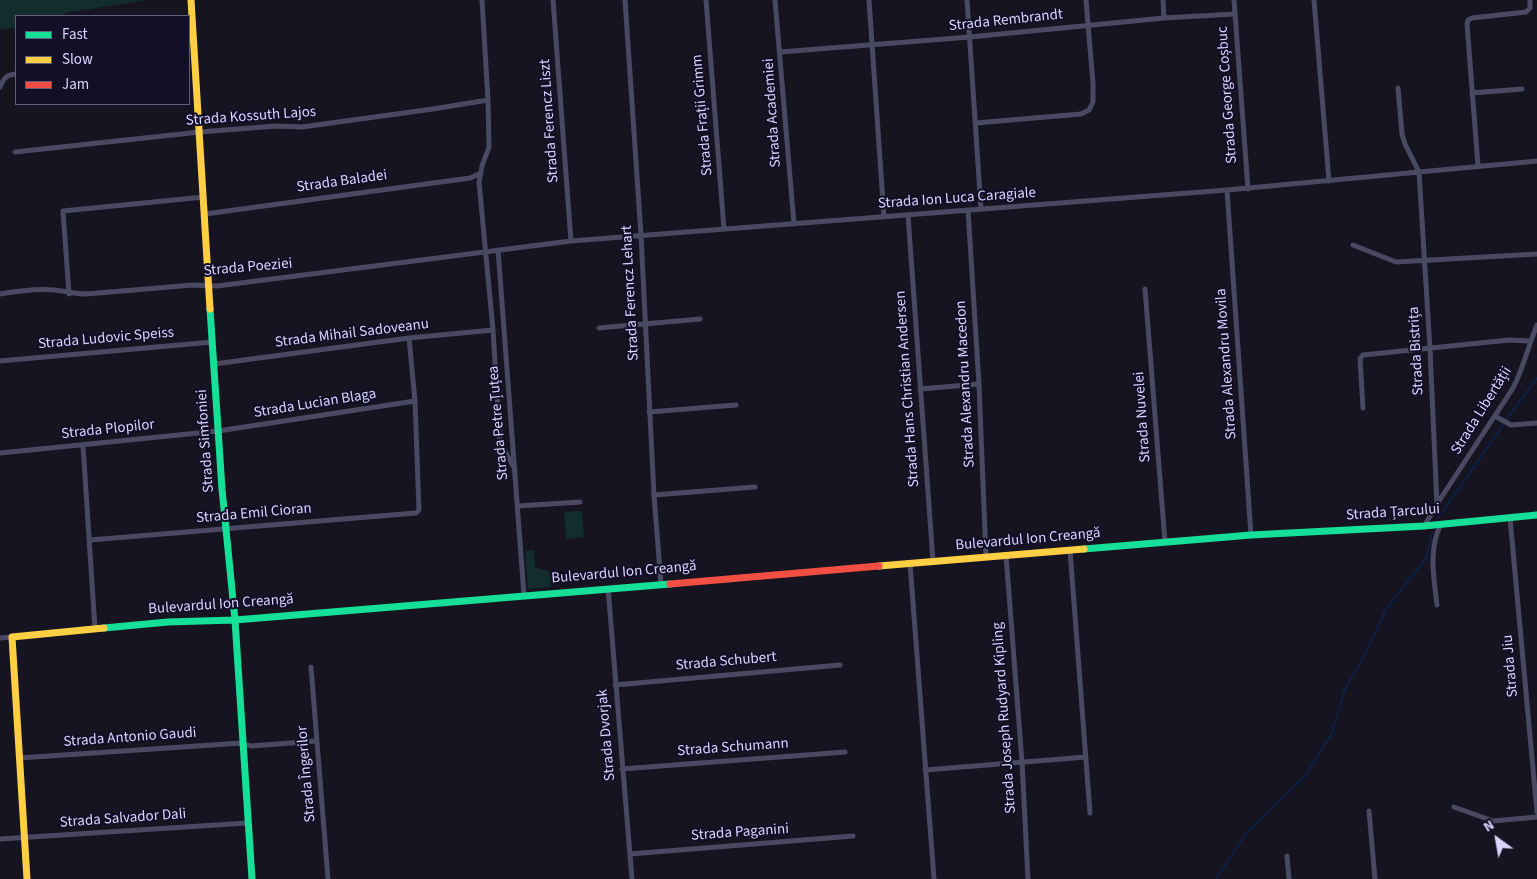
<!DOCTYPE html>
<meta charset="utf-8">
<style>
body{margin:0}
#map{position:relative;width:1537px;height:879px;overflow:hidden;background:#161421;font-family:"Source Sans 3",sans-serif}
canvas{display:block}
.legend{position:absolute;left:15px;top:15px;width:175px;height:90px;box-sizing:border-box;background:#130f26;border:1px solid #625e7d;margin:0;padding:6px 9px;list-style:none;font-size:15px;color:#d9d4ff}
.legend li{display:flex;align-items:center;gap:10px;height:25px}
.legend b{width:25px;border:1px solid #625e7d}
.north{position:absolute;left:1472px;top:814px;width:50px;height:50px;-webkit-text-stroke:4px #130f26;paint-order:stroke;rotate:328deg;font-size:14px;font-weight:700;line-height:20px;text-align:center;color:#d9d4ff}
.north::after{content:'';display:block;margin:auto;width:18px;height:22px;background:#d9d4ff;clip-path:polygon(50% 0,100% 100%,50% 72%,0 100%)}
</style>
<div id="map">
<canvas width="1537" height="879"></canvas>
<ul class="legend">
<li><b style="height:6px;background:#16e098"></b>Fast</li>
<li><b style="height:6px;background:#ffcf43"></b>Slow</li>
<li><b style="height:6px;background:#f24e42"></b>Jam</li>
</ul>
<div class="north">N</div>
</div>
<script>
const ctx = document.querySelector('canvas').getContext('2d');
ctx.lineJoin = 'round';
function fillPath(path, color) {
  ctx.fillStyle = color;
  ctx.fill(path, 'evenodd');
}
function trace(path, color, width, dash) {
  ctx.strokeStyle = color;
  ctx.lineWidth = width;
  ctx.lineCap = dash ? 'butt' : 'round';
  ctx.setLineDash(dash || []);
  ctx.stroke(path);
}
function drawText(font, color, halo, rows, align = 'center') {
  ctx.font = font + ' "Source Sans 3",sans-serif';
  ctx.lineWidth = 4;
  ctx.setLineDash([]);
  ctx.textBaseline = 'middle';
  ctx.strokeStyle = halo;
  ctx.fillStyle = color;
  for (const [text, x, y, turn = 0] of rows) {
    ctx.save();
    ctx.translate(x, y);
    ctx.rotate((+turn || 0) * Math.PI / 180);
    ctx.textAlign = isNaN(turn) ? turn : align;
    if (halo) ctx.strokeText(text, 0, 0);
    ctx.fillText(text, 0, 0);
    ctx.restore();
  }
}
fillPath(new Path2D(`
 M0,0H147L66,13L61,16H16V28L0,30Z
 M582,511L584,537L566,539L564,512Z
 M534,550L535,567L550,572L551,587L528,589L525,551Z`), '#132c2d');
trace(new Path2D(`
 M1438,517C1472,472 1502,423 1537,378
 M1216,879L1247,832L1305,776L1331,735L1345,689L1363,659L1386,609L1427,557L1432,532`), '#0d2144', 2);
trace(new Path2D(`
 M482,0L488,100L489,147L482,166L479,182L493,330L500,443L515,469
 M553,0L571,241
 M625,0L641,235L654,495L661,584
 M706,0L724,229
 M775,0L794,224
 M869,0L884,217
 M967,0L981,209
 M1163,0L1164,18
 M1234,0L1248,189
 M1314,0L1329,181
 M780,52L970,37L1164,18L1235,14
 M0,87C4,78 6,75 16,74
 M1398,88L1402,134L1405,144L1419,172L1430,349L1437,505L1424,526
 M1472,93L1522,89
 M976,123L1081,114L1089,110L1093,102V83L1086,0
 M15,152L200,132L276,126L302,127L433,109L488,100
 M1478,166L1467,24L1468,20L1472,18L1526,12L1530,8V0
 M1227,190L1251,535
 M968,210L979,384L986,557
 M205,214L470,178L481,173
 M908,215L933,561
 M1353,245L1396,262L1537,254
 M498,250L524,595
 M1145,289L1165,542
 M0,294C17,291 37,288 55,290C65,291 75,294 86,294L193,285L217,286L571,241L1227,190L1537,161
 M69,294L63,211L204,197
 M599,328L700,319
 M0,361L213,342
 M214,364L409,338L493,330
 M920,389L979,384
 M1363,408L1360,359L1363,355L1509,340L1530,341
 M649,412L736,405
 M1495,416L1511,425L1537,423
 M83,445L95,629
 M0,453L218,431L415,401
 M654,495L755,487
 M1437,504L1513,388C1524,367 1528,346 1537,325
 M518,506L580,502
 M1510,518L1537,812
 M90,540L416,513L419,510L415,401L409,338
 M1070,550L1090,813
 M1006,555L1022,762L1028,879
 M910,563L934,879
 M608,588L632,879
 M1437,605C1434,579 1428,549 1441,524
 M0,638L12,637
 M311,667L328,879
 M615,685L840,665
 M19,758L242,743L251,746L317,741
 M622,769L845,752
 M925,770L1086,757
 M1454,807L1493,821L1537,817
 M1369,811L1375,879
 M0,839L247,823
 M630,854L853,836
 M1287,856L1289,879`), '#4a4962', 5);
trace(new Path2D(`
 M210,309L222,489L235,620L252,879
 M1084,549L1251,535L1424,526L1537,515
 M104,628L168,622L235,620L670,584`), '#16e098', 7);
trace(new Path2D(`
 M191,0L210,309
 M879,566L1084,549
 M27,879L12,637L104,628`), '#ffcf43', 7);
trace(new Path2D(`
 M670,584L879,566`), '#f24e42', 7);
drawText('15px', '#d9d4ff', '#130f26', [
 ["Strada Rembrandt",1006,21,-6],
 ["Strada George Coșbuc",1228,95,-94],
 ["Strada Academiei",773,113,-94],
 ["Strada Frații Grimm",703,115,-95],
 ["Strada Kossuth Lajos",251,117,-4],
 ["Strada Ferencz Liszt",550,121,-94],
 ["Strada Baladei",342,182,-8],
 ["Strada Ion Luca Caragiale",957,199,-4],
 ["Strada Poeziei",248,268,-5],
 ["Strada Ferencz Lehart",631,293,-93],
 ["Strada Mihail Sadoveanu",352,334,-7],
 ["Strada Ludovic Speiss",106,339,-5],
 ["Strada Bistrița",1417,351,-93],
 ["Strada Alexandru Movila",1227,364,-94],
 ["Strada Alexandru Macedon",966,384,-93],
 ["Strada Hans Christian Andersen",908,389,-94],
 ["Strada Lucian Blaga",315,404,-9],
 ["Strada Libertății",1482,411,-58],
 ["Strada Nuvelei",1143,417,-94],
 ["Strada Petre Țuțea",499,423,-95],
 ["Strada Plopilor",108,430,-6],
 ["Strada Simfoniei",206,441,-94],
 ["Strada Țarcului",1393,513,-4],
 ["Strada Emil Cioran",254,514,-5],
 ["Bulevardul Ion Creangă",1028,540,-5],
 ["Bulevardul Ion Creangă",624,573,-5],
 ["Bulevardul Ion Creangă",221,605,-4],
 ["Strada Schubert",726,662,-5],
 ["Strada Jiu",1511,666,-95],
 ["Strada Joseph Rudyard Kipling",1005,718,-94],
 ["Strada Dvorjak",607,735,-95],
 ["Strada Antonio Gaudi",130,738,-4],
 ["Strada Schumann",733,748,-4],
 ["Strada Îngerilor",307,774,-95],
 ["Strada Salvador Dali",123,819,-4],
 ["Strada Paganini",740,833,-4]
]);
</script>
